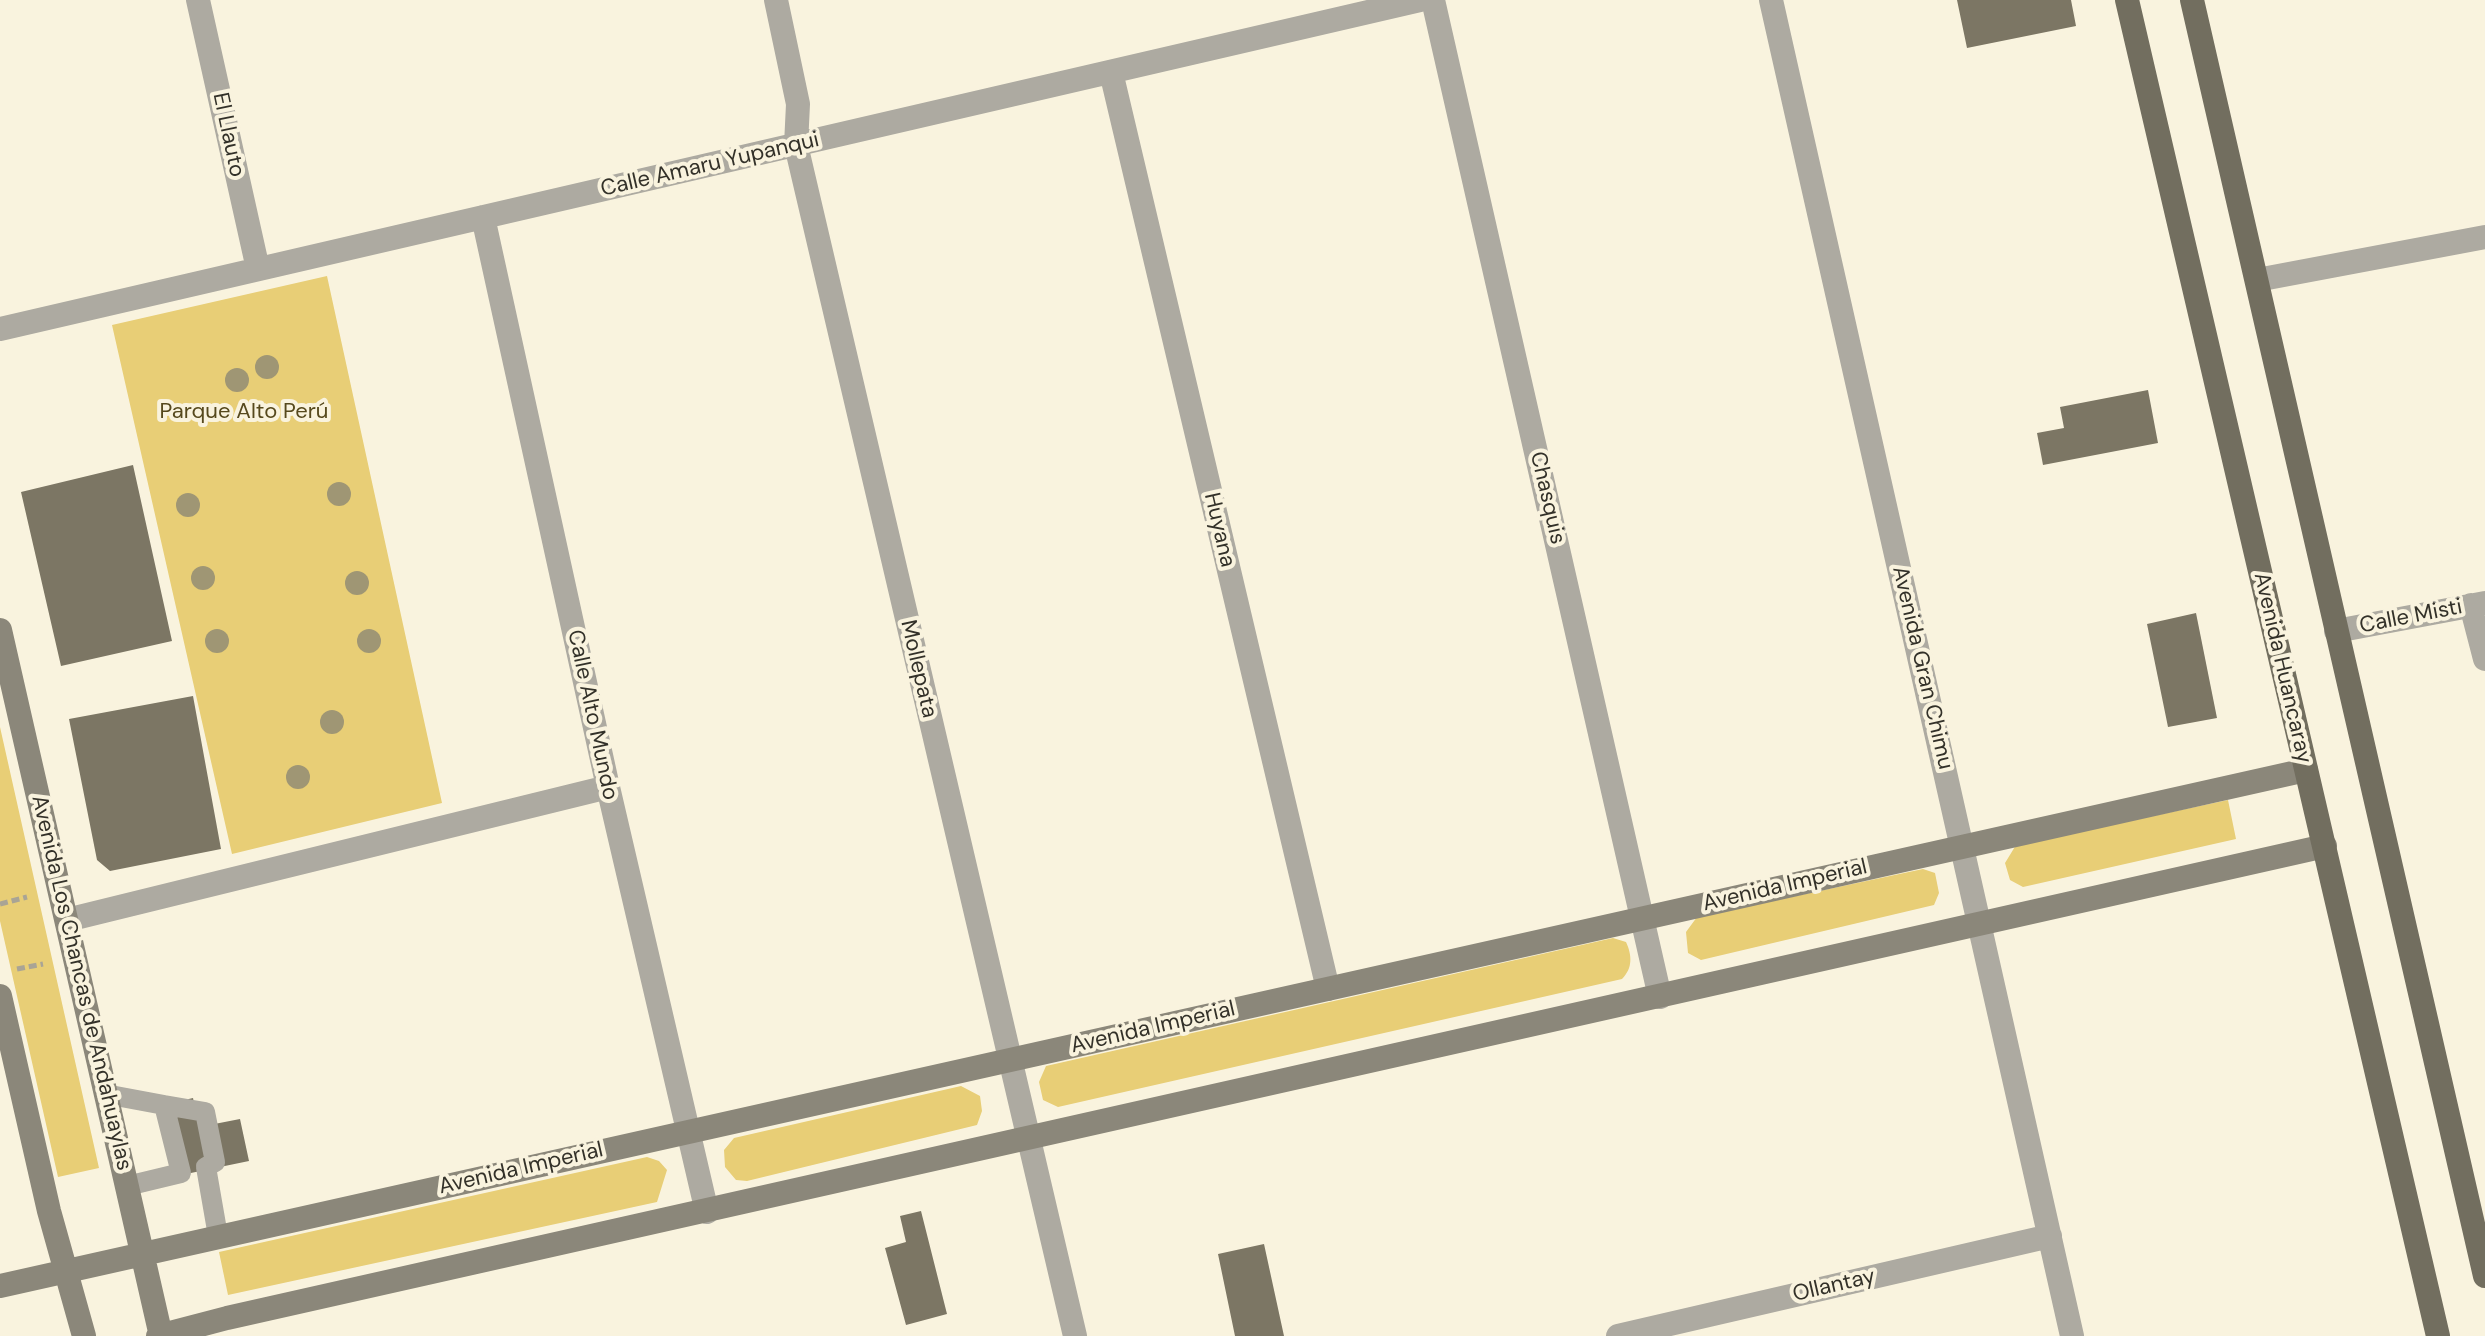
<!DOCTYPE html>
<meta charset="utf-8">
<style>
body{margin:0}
canvas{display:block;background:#f9f3de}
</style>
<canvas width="2485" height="1336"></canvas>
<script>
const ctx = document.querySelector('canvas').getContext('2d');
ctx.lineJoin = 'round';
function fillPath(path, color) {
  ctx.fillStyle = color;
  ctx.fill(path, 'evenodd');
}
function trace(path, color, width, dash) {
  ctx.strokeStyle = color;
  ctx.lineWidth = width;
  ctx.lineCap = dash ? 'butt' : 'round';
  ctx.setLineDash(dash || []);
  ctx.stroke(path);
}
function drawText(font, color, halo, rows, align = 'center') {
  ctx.font = font + ' "DM Sans",sans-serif';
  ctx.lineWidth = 8;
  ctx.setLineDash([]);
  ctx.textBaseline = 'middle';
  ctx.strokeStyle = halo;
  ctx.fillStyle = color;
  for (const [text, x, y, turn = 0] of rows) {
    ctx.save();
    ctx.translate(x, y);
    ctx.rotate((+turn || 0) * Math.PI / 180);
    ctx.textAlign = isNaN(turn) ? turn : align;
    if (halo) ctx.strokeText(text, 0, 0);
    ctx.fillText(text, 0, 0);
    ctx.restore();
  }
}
fillPath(new Path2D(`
 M327,276L442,803L232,854L112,325Z
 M0,727L99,1168L58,1177L0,921Z
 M2228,800L2236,839L2023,887L2010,880L2005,863L2016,845Z
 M1923,869L1935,873L1939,893L1934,905L1701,960L1688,953L1686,932L1697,917Z
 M1613,938L1626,942C1632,955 1633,968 1622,979L1058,1107L1043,1100L1039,1082L1046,1066Z
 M961,1086L980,1096L982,1111L977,1125L747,1181L736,1180L725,1167L724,1150L734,1138Z
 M647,1157L659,1161L667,1170L657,1202L228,1295L219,1252Z`), '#e8ce76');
fillPath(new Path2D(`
 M1957,0H2071L2076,26L1967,48Z
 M2148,390L2158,443L2043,465L2037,433L2064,428L2060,407Z
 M133,465L172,641L61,666L21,492Z
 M2196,613L2217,718L2168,727L2147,624Z
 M193,696L221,849L110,871L97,860L69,719Z
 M193,1098L199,1127L240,1119L249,1161L186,1174L172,1103Z
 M921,1211L947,1314L906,1325L885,1248L906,1242L900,1216Z
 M1264,1244L1284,1336H1235L1218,1254Z`), '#7c7664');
trace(new Path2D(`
 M0,904L27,897
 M17,969L43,964`), '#a9a495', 5, [8, 4]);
trace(new Path2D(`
 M105,1094L164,1105L181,1173L127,1186
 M164,1105L205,1112L215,1162L206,1167L218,1236`), '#adaaa1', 20);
trace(new Path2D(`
 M198,0L258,269
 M776,0L798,104L796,145L1075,1336
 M1433,0L1660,997
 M1771,0L2072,1336
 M1111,72L1328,989
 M483,217L608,787L707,1212
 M2257,280L2485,237
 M0,329L1420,0
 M2471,605L2485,659
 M2336,631L2485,603
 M67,920L608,787
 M1618,1336L2050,1236`), '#adaaa1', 24);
trace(new Path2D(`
 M0,630L161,1336
 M0,996L49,1211L84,1336
 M0,1286L2306,770
 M158,1336L227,1318L2325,846`), '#8b877a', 24);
trace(new Path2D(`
 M2127,0L2438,1336
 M2192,0L2485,1276`), '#726e5f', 24);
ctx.fillStyle = '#9f9674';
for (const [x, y] of [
 [267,367],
 [237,380],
 [339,494],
 [188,505],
 [203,578],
 [357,583],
 [217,641],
 [369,641],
 [332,722],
 [298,777]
]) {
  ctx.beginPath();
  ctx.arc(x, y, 12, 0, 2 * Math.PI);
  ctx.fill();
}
drawText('22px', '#333129', '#f9f3de', [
 ["El Llauto",228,135,78],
 ["Calle Amaru Yupanqui",710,165,-13],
 ["Chasquis",1547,498,77],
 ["Huyana",1219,530,77],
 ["Calle Misti",2411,617,-11],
 ["Avenida Gran Chimu",1922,668,77],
 ["Avenida Huancaray",2282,668,77],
 ["Mollepata",918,669,77],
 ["Calle Alto Mundo",592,715,78],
 ["Avenida Imperial",1785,886,-13],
 ["Avenida Los Chancas de Andahuaylas",81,983,77],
 ["Avenida Imperial",1153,1028,-13],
 ["Avenida Imperial",521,1169,-13],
 ["Ollantay",1834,1286,-13]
]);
drawText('22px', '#56491d', '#f9f3de', [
 ["Parque Alto Perú",244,412]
]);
</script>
